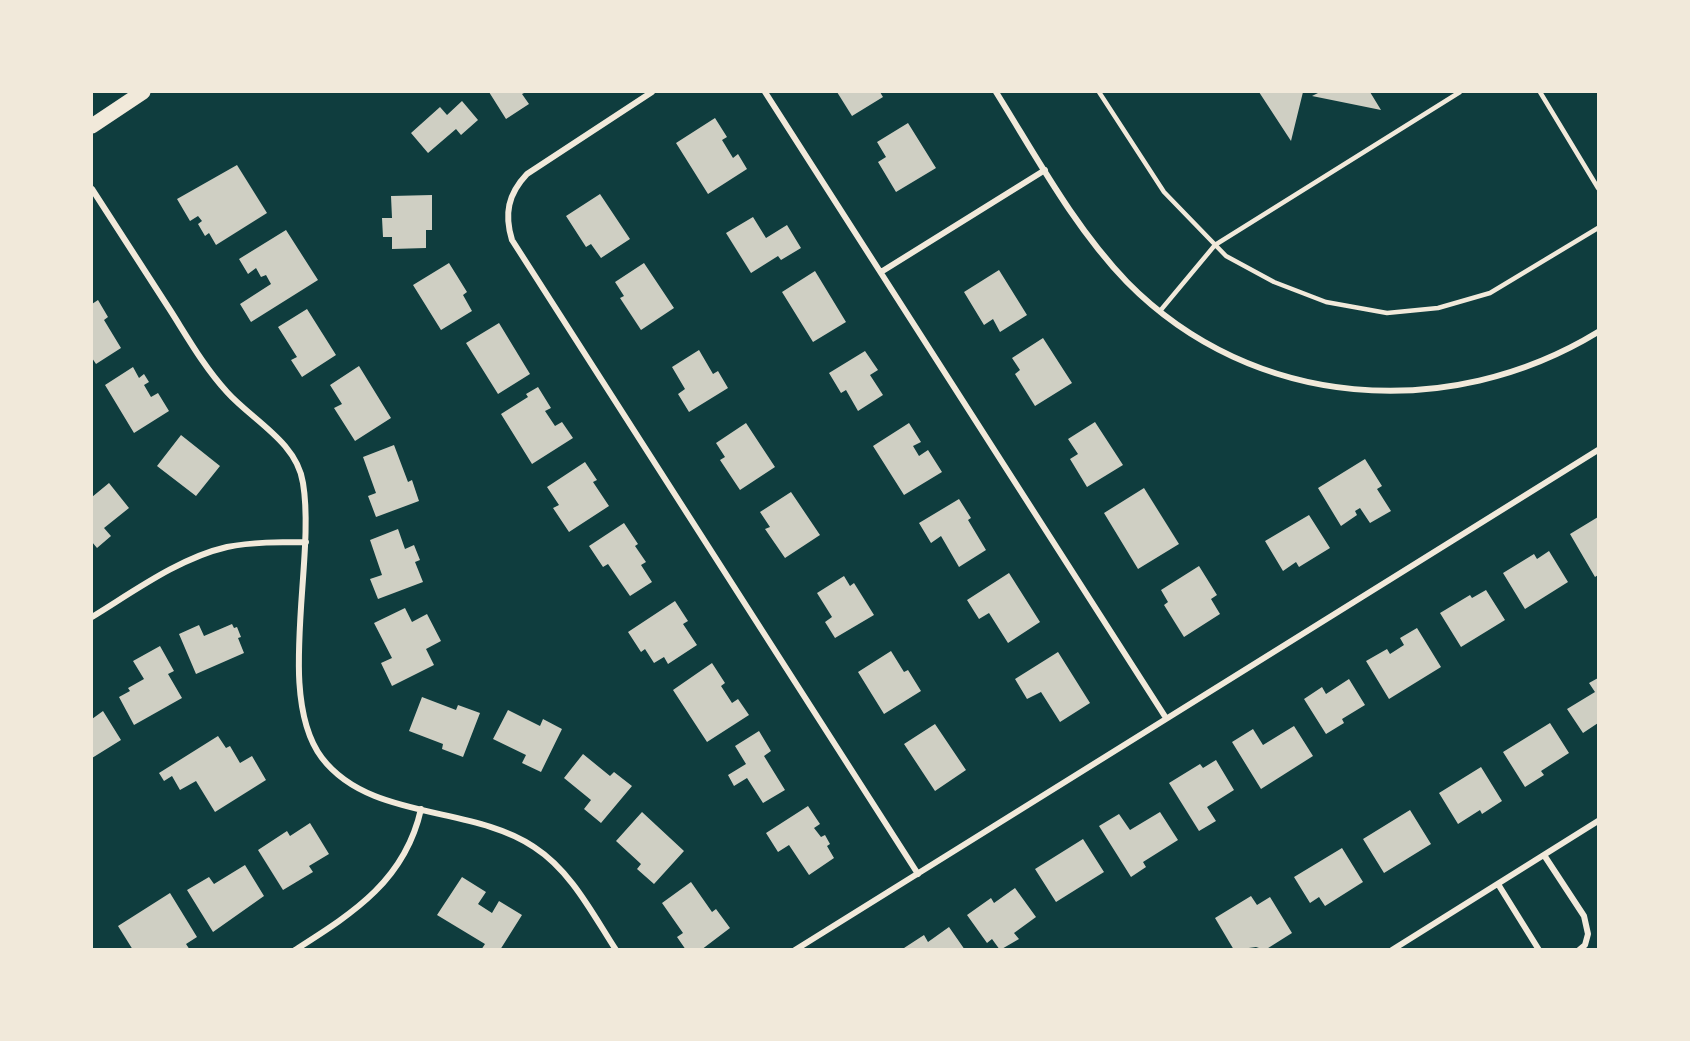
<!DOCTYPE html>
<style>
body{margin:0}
#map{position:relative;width:1690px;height:1041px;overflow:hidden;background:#0f3d3e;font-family:"Fira Sans Condensed",sans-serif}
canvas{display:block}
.frame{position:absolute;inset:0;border:93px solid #f1e9da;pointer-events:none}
</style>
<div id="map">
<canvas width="1690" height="1041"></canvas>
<div class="frame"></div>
</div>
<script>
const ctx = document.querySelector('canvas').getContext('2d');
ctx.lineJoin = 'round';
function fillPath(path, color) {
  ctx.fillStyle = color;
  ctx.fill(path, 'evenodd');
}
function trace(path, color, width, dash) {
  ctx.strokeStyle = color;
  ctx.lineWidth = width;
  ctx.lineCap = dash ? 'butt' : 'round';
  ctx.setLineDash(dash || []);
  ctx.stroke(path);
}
fillPath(new Path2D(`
 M489,92H526L522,94L529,104L506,119Z
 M837,92H880L883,97L852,116Z
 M1259,92H1303L1291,141Z
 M1320,92H1370L1381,110L1312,96Z
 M462,101L478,120L461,135L456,129L428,153L411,133L440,107L447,115Z
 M715,118L727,137L722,140L733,158L738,154L747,169L708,194L676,143Z
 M908,123L936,168L896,192L878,162L886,157L877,142Z
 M237,165L267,213L216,245L209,233L205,236L198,224L202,221L198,216L190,221L177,199Z
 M600,194L630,239L601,258L591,244L586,247L566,216Z
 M432,195V230H426V248L392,249V237H383L382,218H392L391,196Z
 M753,217L766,238L787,225L801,248L781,260L778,256L751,273L726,233Z
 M286,230L318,280L251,322L240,304L271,284L266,275L261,277L256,268L248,274L239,259Z
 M449,263L467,292L463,295L472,311L441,330L413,285Z
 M644,263L674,308L641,330L620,298L624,296L615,282Z
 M999,270L1027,315L1000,332L993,319L984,325L964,292Z
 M815,271L846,322L813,342L782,292Z
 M98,300L108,317L104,320L121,348L96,364L92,358V304Z
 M307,309L336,355L302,377L291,360L297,357L278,327Z
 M499,323L530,374L498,394L466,343Z
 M1043,338L1072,383L1035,406L1015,374L1020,370L1012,358Z
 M699,350L713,374L718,371L728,388L689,412L678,394L685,389L672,367Z
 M865,351L878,370L870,375L883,395L858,411L846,390L841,393L829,373Z
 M359,366L391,418L355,441L334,408L342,404L330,385Z
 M133,367L139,378L144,374L149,382L144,385L151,397L158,393L169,411L134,433L105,385Z
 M538,387L551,408L545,411L555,426L562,422L573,438L532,464L501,414L528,397L526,394Z
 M1095,422L1123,465L1087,487L1070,459L1078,454L1068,439Z
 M746,423L775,467L740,490L720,460L725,457L716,443Z
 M909,423L921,442L913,446L919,456L928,450L942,472L904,495L873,446Z
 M181,435L220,466L196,496L157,466Z
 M394,445L408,482L412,480L419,501L376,517L368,496L376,493L363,457Z
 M1365,459L1382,486L1377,489L1391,511L1370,523L1360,508L1355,511L1357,515L1341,526L1318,488Z
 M585,462L597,480L593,482L609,506L569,532L553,508L559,505L547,487Z
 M109,483L129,508L104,528L111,536L97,548L92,542V497Z
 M1144,488L1179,544L1138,569L1104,513Z
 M791,492L820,535L785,558L765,529L770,527L760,512Z
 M959,499L971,518L968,520L986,550L959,567L941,536L931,543L919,523Z
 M1309,515L1330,548L1299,567L1296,562L1283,571L1265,541Z
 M1598,517V575L1595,577L1570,534Z
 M624,523L638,544L635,546L646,562L641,565L652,582L630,596L608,564L603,567L589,546Z
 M398,529L405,549L414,545L420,560L415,562L423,582L378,599L370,579L382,575L370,540Z
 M1549,551L1568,582L1525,609L1503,573L1534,554L1537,559Z
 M1199,566L1217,595L1211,599L1220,614L1184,637L1164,605L1168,602L1161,590Z
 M1009,573L1040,622L1008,643L989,613L979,619L967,600Z
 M844,576L850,586L854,583L874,615L835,638L825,622L832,617L817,593Z
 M1486,590L1505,620L1461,647L1440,613L1470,595L1472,598Z
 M675,601L688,621L683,624L697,645L668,664L664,657L654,663L645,649L641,652L628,632Z
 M405,608L412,622L427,614L441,641L426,649L434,665L392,686L381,663L392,658L374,623Z
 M232,624L234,628L237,627L241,637L238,638L244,653L196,674L179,634L199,625L204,636Z
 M1417,628L1441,667L1389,699L1366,661L1387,649L1390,654L1404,645L1400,638Z
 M160,646L174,671L168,674L182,698L134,725L119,697L130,691L128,688L144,679L133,661Z
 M891,651L904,672L908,670L921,691L884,714L858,672Z
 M1058,652L1090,703L1060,722L1041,692L1027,699L1015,679Z
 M712,663L725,683L721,686L732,703L738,699L749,715L707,742L673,690Z
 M1598,678V723L1583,733L1567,709L1595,692L1589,683Z
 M1349,679L1365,705L1342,719L1344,723L1326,734L1304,699L1322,687L1326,694Z
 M422,697L456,710L458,705L480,713L463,757L442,749L443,744L409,731Z
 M508,710L540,726L543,719L562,729L541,772L522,763L526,755L493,739Z
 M103,711L121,740L92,758V719Z
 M1550,723L1569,753L1541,771L1544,775L1525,787L1503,752Z
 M935,724L966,770L935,791L904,744Z
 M1294,726L1313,756L1261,789L1232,742L1253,729L1263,745Z
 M759,731L771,751L764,756L785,790L763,803L747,778L734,786L728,775L746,764L735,746Z
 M218,736L226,748L230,746L240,763L252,756L266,780L215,812L196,781L180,790L172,776L164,781L159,773Z
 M583,754L610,776L614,772L632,786L601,823L584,809L591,800L564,778Z
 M1216,760L1234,790L1207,807L1216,821L1199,831L1169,783L1200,764L1203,768Z
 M1481,767L1502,801L1482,814L1480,810L1458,824L1439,793Z
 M808,806L820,824L814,828L821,837L825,835L830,844L827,846L834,858L809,875L789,845L778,852L766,833Z
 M1410,810L1431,844L1384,873L1363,839Z
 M642,812L684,851L654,884L637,869L641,864L616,841Z
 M1160,812L1178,840L1143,862L1146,867L1131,877L1099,826L1119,814L1130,830Z
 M310,823L329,854L309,866L313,872L283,890L258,850L287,831L290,836Z
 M1083,839L1104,872L1056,902L1035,869Z
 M1342,848L1363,882L1325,906L1319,897L1310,903L1294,877Z
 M245,865L264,896L213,932L187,890L209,877L214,884Z
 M462,877L486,892L478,904L492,913L499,901L522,915L500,950H481L485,944L437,915Z
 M691,882L712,912L716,909L730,928L701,950H686L677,937L683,933L662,903Z
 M1015,888L1036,917L1014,933L1019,939L1000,950L992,939L987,943L967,915L991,898L994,903Z
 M170,893L197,937L186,944L190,950H133L118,926Z
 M1251,896L1257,905L1270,897L1292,933L1265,950L1256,947L1234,950L1215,918Z
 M949,927L965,950L904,948L924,935L928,942Z`), '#cfcfc3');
trace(new Path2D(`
 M1099,92L1164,192L1226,256L1274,282L1326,302L1387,313L1438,308L1490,293L1598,228
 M1540,92L1598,188
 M1160,311L1215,245L1460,92`), '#f1e9da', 4.5);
trace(new Path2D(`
 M652,92L527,174C508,194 504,214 512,240L918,874
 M765,92L1166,718
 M996,92C1036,156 1074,227 1127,282C1253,410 1449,423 1598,332
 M92,189C118,230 145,271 172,313C189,340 205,368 227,392C252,420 297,442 303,483C316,561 275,696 322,758C370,821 473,805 534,847C571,871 592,913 616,950
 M881,272L1045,170
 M92,617C133,592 179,558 227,547C252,542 280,542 306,542
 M1544,855L1584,916L1588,934L1585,945L1579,950
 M1498,884L1539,950
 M295,950C353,913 405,881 421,809
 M795,950L1598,450
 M1392,950L1598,821`), '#f1e9da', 6);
trace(new Path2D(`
 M92,126L143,92`), '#f1e9da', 15);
</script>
